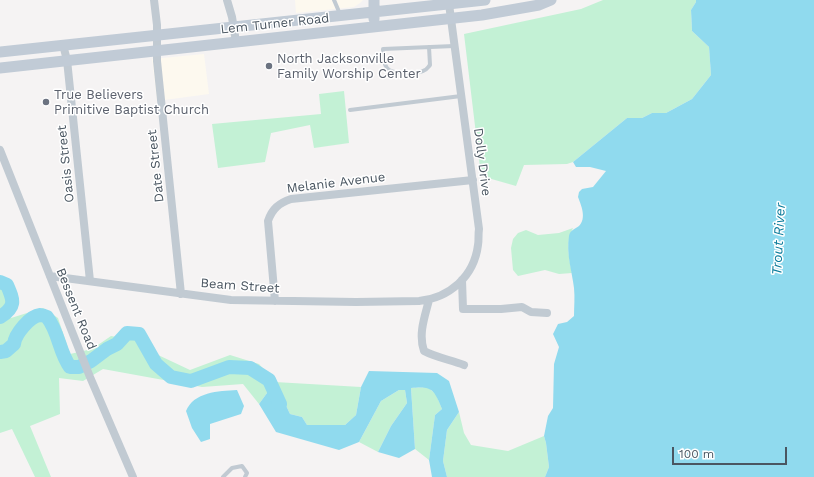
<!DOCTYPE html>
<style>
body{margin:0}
#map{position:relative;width:814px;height:477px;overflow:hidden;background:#f5f3f3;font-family:"Work Sans",sans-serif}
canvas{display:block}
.scale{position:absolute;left:672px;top:447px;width:115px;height:18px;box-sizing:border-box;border:2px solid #4a5661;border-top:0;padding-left:5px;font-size:12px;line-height:14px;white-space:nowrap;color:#4a5661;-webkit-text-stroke:3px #fff;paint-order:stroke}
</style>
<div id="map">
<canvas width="814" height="477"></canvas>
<div class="scale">100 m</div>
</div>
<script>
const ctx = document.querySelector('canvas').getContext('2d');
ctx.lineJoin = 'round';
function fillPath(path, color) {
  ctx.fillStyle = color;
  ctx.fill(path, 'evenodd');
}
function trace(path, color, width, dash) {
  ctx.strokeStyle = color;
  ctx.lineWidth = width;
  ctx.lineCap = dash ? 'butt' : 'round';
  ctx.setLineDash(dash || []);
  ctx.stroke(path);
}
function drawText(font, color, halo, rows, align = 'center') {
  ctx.font = font + ' "Work Sans",sans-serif';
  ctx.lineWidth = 3;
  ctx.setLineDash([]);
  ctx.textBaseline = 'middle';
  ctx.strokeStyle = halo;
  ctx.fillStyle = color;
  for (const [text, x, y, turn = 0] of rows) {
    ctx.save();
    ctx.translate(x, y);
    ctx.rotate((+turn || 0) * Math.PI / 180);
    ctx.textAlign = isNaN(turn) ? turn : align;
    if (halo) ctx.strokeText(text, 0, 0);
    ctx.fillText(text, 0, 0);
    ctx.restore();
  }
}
fillPath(new Path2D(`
 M295,0H363L360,3L354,7L296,13Z
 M204,54L209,94L157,101L152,59Z`), '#fdf9ef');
fillPath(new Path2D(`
 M603,0H696V2L691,10L692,31L709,47L711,75L692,99L666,113H652L642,118H627L573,162L567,164L524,165L516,186L481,176L464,34L581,9Z
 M344,91L349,143L314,148L310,125L271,133L265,162L218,168L212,124L321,114L319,94Z
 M573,228C565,242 569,258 572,273L559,274L545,270L518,276L513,270L511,248L513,239L518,233L526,230L538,235L559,233Z
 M0,275L7,279L17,297L11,318L43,308L58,318L70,354L92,349L111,336L117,337L132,327L144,331L156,354L190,370L230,355L259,364L275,382L361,387L356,415L345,425H307L302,417L290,414L275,382L259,404L243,384L202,387L103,369L83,381L59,378L60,414L30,426L51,477H35L12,429L0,433Z
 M427,387L436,394L442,409L435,415L429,460L415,449L411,388Z
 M399,390H405L407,403L391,426L378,452L359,442L381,401Z
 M459,412L464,433L471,445L508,451L544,436L546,443L549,467L545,477H447L443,461L447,430Z`), '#c3f1d5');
fillPath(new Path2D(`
 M696,0H814V477H545L549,467L546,443L544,436L548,416L553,408L554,364L559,347L553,334L558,324L567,322L574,316C574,307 575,297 574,288C572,271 566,254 569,236C570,230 575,229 579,226C587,218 581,205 578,197L579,192L582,189L593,187L606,171L590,167H576L573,162L627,118H642L652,113H666L692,99L711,75L709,47L692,31L691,10L696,2Z
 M369,371L437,373L449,381L459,412L447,430L443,461L447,477H432L429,460L435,415L442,409C434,389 432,386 411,388L415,449L399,458L378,452L391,426L407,403L405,390H399L381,401L359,442L339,450L276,432L259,404L275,382L290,414L302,417L307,425H345L356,415L361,387Z
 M237,390L244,406L241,414L210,424V439L201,442L192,428L186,411C194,392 218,391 237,390Z`), '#90daee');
trace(new Path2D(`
 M0,282L7,285C14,301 16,307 0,317
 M0,352L6,351L14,344C15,334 30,316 40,315C43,315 45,316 47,317C59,332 59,352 70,367H79L91,361L107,349L117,344L127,333L139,334L156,364L171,377L191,381L229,367L250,368L269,380L280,404`), '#90daee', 14);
trace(new Path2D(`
 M334,0L340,14
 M429,47L430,65C428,67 427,70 423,71C417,74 391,74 387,68C383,63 383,55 383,49L454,46
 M350,110L461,96
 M223,477L232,468L242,466L247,473L245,477`), '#c1cad2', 4);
trace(new Path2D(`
 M154,0L157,25V61L181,294
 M227,0L232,17L236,42
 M63,45L67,60L90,281
 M0,150L90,377L133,477
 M50,276L231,300L356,302L419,301C449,298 474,277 478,245C479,240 478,235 479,229L449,4
 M462,280L463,309H501L522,307L531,312L547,313
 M429,300C425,316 418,334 424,351C435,357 451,360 464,365
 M275,301L268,221C272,209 279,203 291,199L473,180`), '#c1cad2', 8);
trace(new Path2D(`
 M374,0V19
 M0,52L485,0
 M0,68L482,15L539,5L551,0`), '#c1cbd6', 11);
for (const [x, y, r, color] of [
 [269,66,4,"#6b7280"],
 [46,102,4,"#6b7280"]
]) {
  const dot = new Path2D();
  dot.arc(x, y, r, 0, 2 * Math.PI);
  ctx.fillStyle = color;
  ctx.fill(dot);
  trace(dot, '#fff', 1.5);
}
drawText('13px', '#4a5661', '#fff', [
 ["Lem Turner Road",275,24,-6],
 ["Dolly Drive",482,162,83],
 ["Oasis Street",66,164,-96],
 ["Date Street",156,166,-96],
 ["Melanie Avenue",336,183,-7],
 ["Beam Street",240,286,4],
 ["Bessent Road",76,309,68]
]);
drawText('13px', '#5b616d', '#fff', [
 ["North Jacksonville",277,59],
 ["Family Worship Center",277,74],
 ["True Believers",54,95],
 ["Primitive Baptist Church",54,110]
], 'left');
drawText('italic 14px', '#0c7c9b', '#fff', [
 ["Trout River",779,239,-87]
]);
</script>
